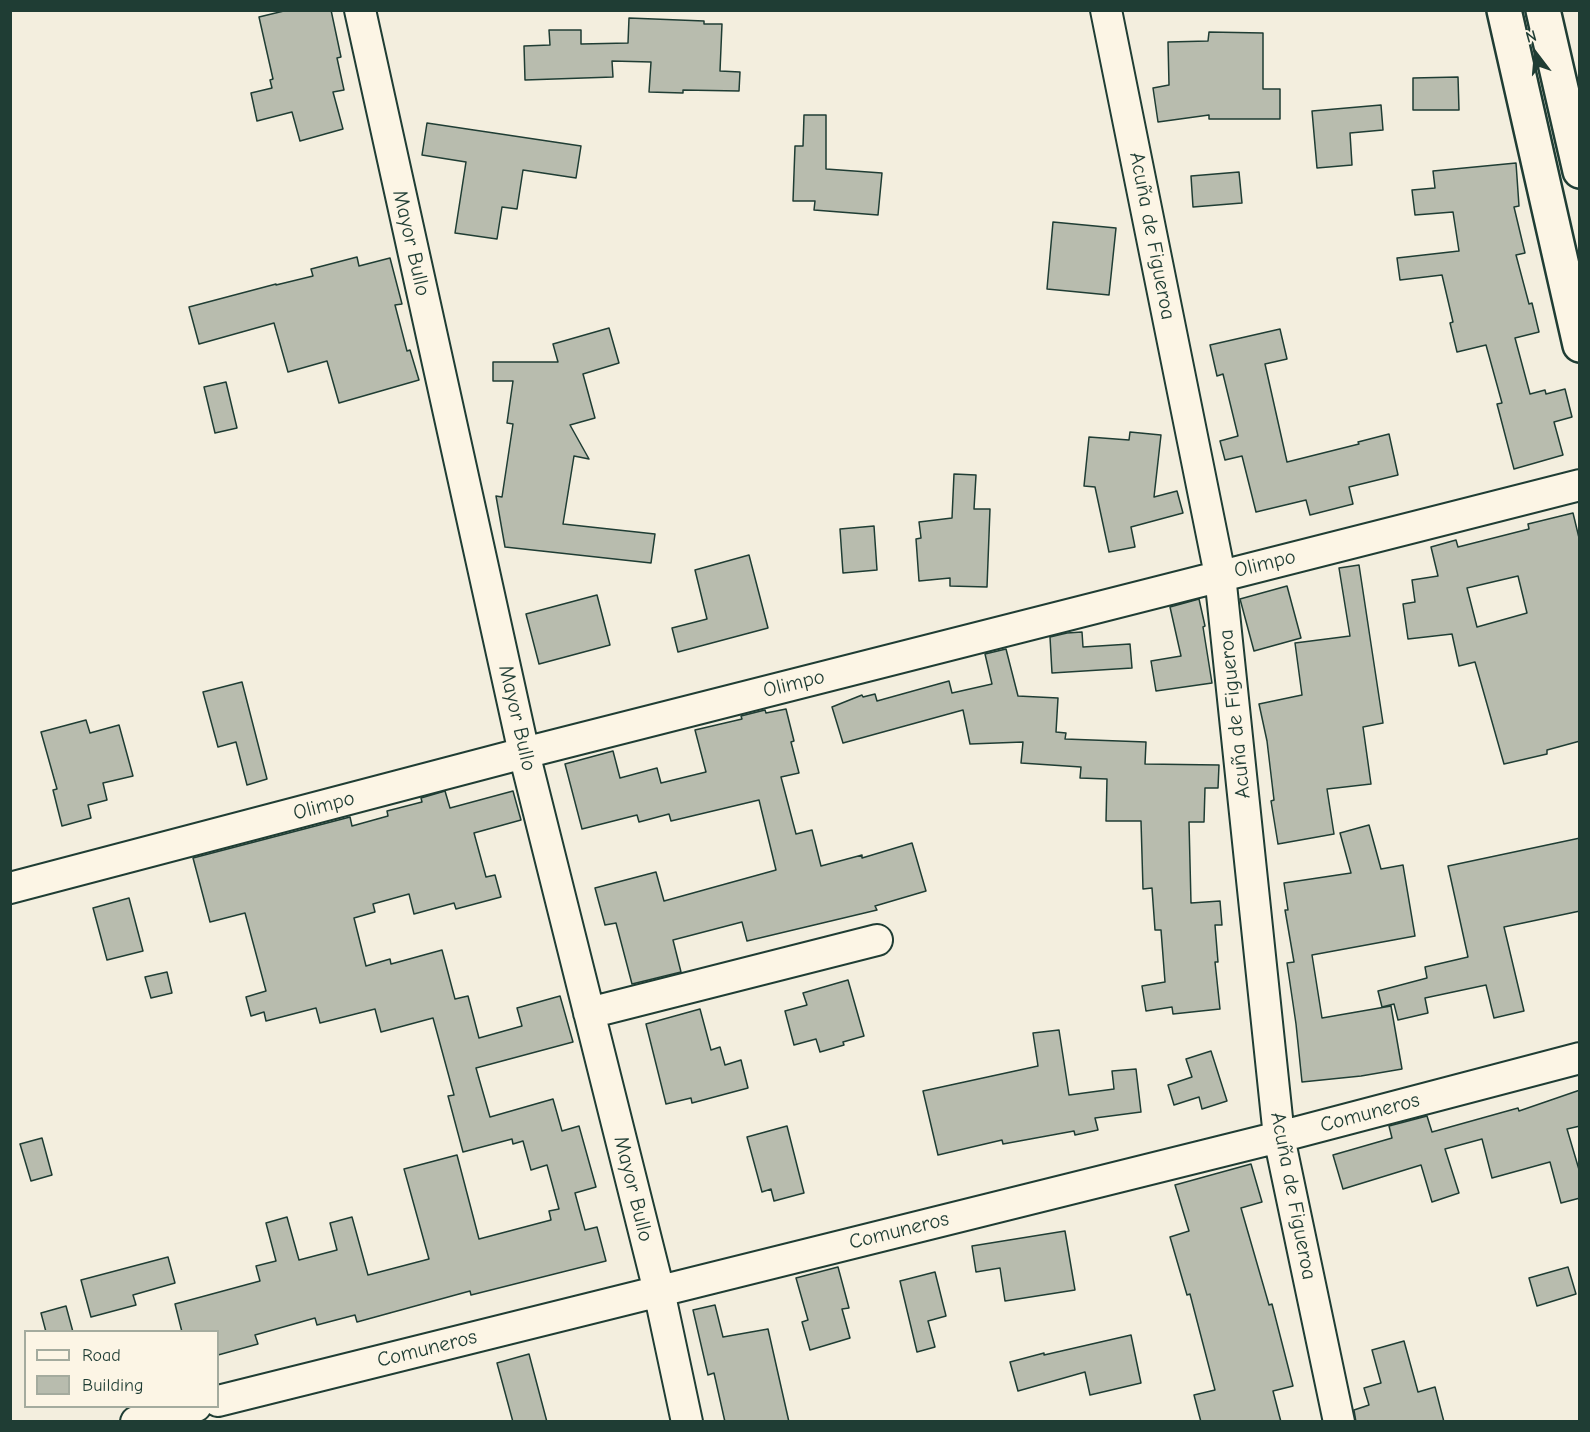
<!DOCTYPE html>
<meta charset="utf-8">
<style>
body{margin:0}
#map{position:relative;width:1590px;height:1432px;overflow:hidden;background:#f3eede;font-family:"Comic Neue",sans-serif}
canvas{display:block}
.frame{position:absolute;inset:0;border:12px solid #1f3d34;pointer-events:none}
.legend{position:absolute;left:24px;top:1330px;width:195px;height:78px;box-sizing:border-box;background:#fcf5e5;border:2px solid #a4ab9e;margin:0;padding:8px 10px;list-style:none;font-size:18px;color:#1f3d34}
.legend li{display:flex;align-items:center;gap:12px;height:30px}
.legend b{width:30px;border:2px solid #a4ab9e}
.north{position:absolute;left:1506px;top:24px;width:60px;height:60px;-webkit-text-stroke:4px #fcf5e5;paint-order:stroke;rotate:344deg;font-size:16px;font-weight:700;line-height:24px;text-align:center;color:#1f3d34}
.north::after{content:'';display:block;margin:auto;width:21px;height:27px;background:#1f3d34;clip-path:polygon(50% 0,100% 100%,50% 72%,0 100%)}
</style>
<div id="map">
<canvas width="1590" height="1432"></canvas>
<div class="frame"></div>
<ul class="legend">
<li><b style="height:8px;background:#fcf5e5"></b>Road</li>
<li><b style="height:16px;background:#b8bcae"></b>Building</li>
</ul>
<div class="north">N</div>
</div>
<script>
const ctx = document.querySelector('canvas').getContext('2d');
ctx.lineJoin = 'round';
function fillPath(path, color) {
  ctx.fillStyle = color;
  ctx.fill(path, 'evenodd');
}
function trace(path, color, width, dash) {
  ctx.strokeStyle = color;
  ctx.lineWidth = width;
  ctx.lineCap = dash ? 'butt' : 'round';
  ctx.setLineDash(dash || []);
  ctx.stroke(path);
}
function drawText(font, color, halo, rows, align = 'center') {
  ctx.font = font + ' "Comic Neue",sans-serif';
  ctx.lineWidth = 5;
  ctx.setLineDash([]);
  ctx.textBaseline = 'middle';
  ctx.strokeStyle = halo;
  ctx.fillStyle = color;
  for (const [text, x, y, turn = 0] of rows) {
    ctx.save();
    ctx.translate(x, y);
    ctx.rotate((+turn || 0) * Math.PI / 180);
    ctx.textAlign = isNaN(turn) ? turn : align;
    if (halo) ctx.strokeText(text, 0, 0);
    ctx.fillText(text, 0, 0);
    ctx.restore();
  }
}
const building = new Path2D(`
 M288,10H331L341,57L337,58L344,90L333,92L343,129L300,141L292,112L257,121L251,93L272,88L270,80L273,79L259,17Z
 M629,18L704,21V24H722L720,71L740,72L739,91L683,90V93L649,92L651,62L612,61L613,77L525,80L524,46L550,45L549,30H581V44L628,43Z
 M1209,32L1263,33V89H1280V119H1209V115L1158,122L1153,88L1169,85L1168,42L1208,41Z
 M1458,77L1459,110H1413V78Z
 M1381,105L1383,130L1350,133L1352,165L1317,168L1312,111Z
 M804,115H826V169L882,173L878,215L814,210L815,201H793L795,146H803Z
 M427,123L581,146L576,178L523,170L517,209L502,207L497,239L455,233L466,162L422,155Z
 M1516,163L1519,206L1514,207L1525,253L1516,255L1529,304L1532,303L1539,332L1515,338L1530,394L1545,390L1546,394L1565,389L1572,417L1554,422L1563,455L1514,469L1497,404L1502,403L1486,345L1457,352L1450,323L1453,322L1442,275L1400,280L1397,258L1459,251L1453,212L1415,215L1412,190L1435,188L1433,171Z
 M1239,172L1242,203L1193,207L1191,176Z
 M1053,222L1116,228L1109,295L1047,289Z
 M357,257L359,266L390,258L402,304L395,305L407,351L410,350L419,380L339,403L327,361L288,372L274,323L199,344L189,307L276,284V285L313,276L311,269Z
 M609,328L619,363L583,374L595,418L570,425L589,459L574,456L563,524L655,534L651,563L505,547L496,496L502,497L513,424L507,423L513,381H493V362H558L553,344Z
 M1280,329L1287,359L1265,364L1287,462L1359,444L1358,442L1389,434L1398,475L1349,487L1353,504L1310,515L1306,500L1256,512L1242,456L1225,460L1220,441L1238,436L1223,374L1217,376L1210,345Z
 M226,382L237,428L215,433L204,387Z
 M1130,432L1161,435L1154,497L1177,491L1183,513L1131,527L1135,547L1109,552L1095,487L1084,486L1089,437L1129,440Z
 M954,474L976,475L974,509H990L987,587L950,586V578L919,581L916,539L921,538L919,522L952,518Z
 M1573,513L1580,542V741L1547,750V754L1504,764L1475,662L1459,666L1452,634L1408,639L1403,604L1415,602L1412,580L1438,576L1431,547L1456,540L1458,547L1529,529L1528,524ZM1518,576L1527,613L1477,627L1467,588Z
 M874,526L877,570L843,573L840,529Z
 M749,555L768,628L678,652L672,628L707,619L695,570Z
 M1359,565L1383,723L1363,727L1371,784L1327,789L1334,834L1278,844L1271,801L1274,800L1267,741L1259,704L1302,695L1295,643L1350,636L1339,568Z
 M1287,586L1301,638L1254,651L1240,599Z
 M597,595L610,645L539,664L526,614Z
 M1199,599L1205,626L1203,627L1212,683L1156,691L1151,661L1181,656L1170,607Z
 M1082,632L1083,647L1130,644L1132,668L1052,673L1050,637L1067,633Z
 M1006,649L1018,696L1058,698L1056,732L1066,733L1065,739L1146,742L1145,764L1219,765L1218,788H1205L1204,822H1189L1191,903L1220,901L1222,925H1215L1218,962H1215L1220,1009L1173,1014L1172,1007L1146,1011L1142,986L1165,982L1161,930H1155L1152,888L1143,889L1141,821H1106L1107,779L1080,778L1081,767L1021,763L1023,742L970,744L963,710L843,743L832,707L862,695L863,697L875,694L877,701L949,681L952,693L992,684L985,654Z
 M242,682L267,779L247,785L236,742L218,747L203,692Z
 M786,709L794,741L791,742L799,773L781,777L796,834L812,830L821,866L862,855V858L912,843L926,891L875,906L877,910L747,941L742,922L673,940L681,972L632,984L616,923L605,925L595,888L656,872L664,901L776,870L759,800L671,821L669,814L639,822L637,815L582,829L565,764L613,751L620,778L657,768L661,783L706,772L695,730L742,719L741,716L765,710L766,713Z
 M86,720L90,733L119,725L133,776L103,783L107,800L88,805L91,818L62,826L53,790L57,789L41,732Z
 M445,791L450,808L513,791L521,820L474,833L486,877L495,875L501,897L456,909L454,903L414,914L409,894L373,904L375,912L354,918L366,966L390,959L391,964L442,950L455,999L468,996L479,1038L522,1026L517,1008L560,996L573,1042L476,1068L490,1117L553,1099L562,1131L579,1126L596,1187L575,1193L585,1230L597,1227L606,1261L471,1295L470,1291L357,1322L355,1315L317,1325L315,1318L255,1335L258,1344L218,1355V1332H182L175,1304L260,1281L256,1266L276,1261L266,1223L287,1217L299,1260L337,1250L330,1223L352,1217L368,1275L429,1259L404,1169L457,1155L479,1239L551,1220L549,1211L559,1209L547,1165L531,1170L523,1141L513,1144L512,1139L463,1152L448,1096L454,1095L433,1018L381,1032L375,1009L320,1023L316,1008L266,1021L264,1012L251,1016L246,997L266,991L245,913L210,922L193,858L350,817L352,826L388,816L387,811L422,802L421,798Z
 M1369,825L1381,869L1403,865L1415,936L1312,955L1322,1018L1391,1006L1402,1069L1361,1076L1302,1082L1296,1024L1287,963L1294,962L1285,910H1288L1284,883L1351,873L1340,833Z
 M1580,838V911L1504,927L1524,1011L1494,1018L1486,985L1425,998L1428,1013L1398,1020L1394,1004L1382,1007L1378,991L1427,978L1425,967L1468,957L1448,866Z
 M129,898L143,951L107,960L93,908Z
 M167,972L172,993L151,998L145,977Z
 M848,980L864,1036L843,1042L844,1045L820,1052L816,1039L794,1045L785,1011L807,1005L803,993Z
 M700,1009L711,1050L720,1047L725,1065L741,1060L748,1088L692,1103L691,1098L666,1104L646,1024Z
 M1059,1030L1069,1095L1114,1089L1112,1071L1136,1069L1141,1112L1095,1118L1098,1130L1075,1135L1074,1131L1003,1144L1002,1140L938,1155L923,1091L1038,1066L1033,1033Z
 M1211,1051L1227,1101L1202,1109L1199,1097L1174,1105L1168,1085L1192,1077L1186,1059Z
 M1580,1090V1126L1567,1129L1580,1173V1198L1561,1203L1550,1162L1492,1178L1482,1139L1445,1149L1459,1193L1432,1202L1421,1165L1343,1189L1333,1155L1392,1138L1389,1126L1427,1116L1432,1132L1518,1108L1519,1111Z
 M787,1126L804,1193L774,1201L771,1189L762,1192L747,1137Z
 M42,1138L52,1175L31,1181L20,1144Z
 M1251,1164L1262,1202L1241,1208L1269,1305L1272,1304L1293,1386L1273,1391L1281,1422H1201L1194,1395L1215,1390L1190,1294L1187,1295L1170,1237L1189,1231L1175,1185Z
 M1065,1231L1075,1290L1005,1301L1000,1268L976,1272L972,1246Z
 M168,1257L175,1283L133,1295L136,1305L91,1317L81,1280Z
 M838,1267L849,1308L842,1309L850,1338L810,1350L802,1322L808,1320L796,1278Z
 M1568,1267L1576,1294L1537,1306L1529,1278Z
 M935,1272L946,1316L928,1321L935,1347L917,1352L900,1281Z
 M715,1305L723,1337L768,1329L789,1422H725L714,1373L708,1375L693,1310Z
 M66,1306L73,1332H46L41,1313Z
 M1131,1335L1141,1383L1090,1395L1085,1372L1018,1391L1010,1362L1044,1353V1355Z
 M1404,1341L1418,1392L1435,1387L1444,1422H1356L1354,1410L1369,1405L1364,1388L1381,1383L1372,1350Z
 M529,1354L547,1422H513L497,1363Z`);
fillPath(building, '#b8bcae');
trace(building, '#1f3d34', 1.5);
const minor = new Path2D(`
 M360,10L524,753L659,1291L687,1422
 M1106,10L1220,575L1279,1137L1339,1422
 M10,888L524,753L1580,485
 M589,1013L877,940
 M218,1401L1279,1137L1580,1058
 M136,1422L196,1406`);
const major = new Path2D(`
 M1543,10L1580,171`);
const highway = new Path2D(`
 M1504,10L1580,345`);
trace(minor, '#1f3d34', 34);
trace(major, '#1f3d34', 38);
trace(highway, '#1f3d34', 38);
trace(minor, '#fcf5e5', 30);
trace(major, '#fcf5e5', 33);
trace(highway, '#fcf5e5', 33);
drawText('21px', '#1f3d34', '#fcf5e5', [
 ["Acuña de Figueroa",1152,236,79],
 ["Mayor Bullo",411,243,77],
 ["Olimpo",1265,564,-14],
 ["Olimpo",794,684,-14],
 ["Acuña de Figueroa",1235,714,-96],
 ["Mayor Bullo",517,718,77],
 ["Olimpo",324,806,-15],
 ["Comuneros",1370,1113,-15],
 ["Mayor Bullo",633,1189,76],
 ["Acuña de Figueroa",1293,1196,79],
 ["Comuneros",899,1231,-14],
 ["Comuneros",427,1349,-14]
]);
</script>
